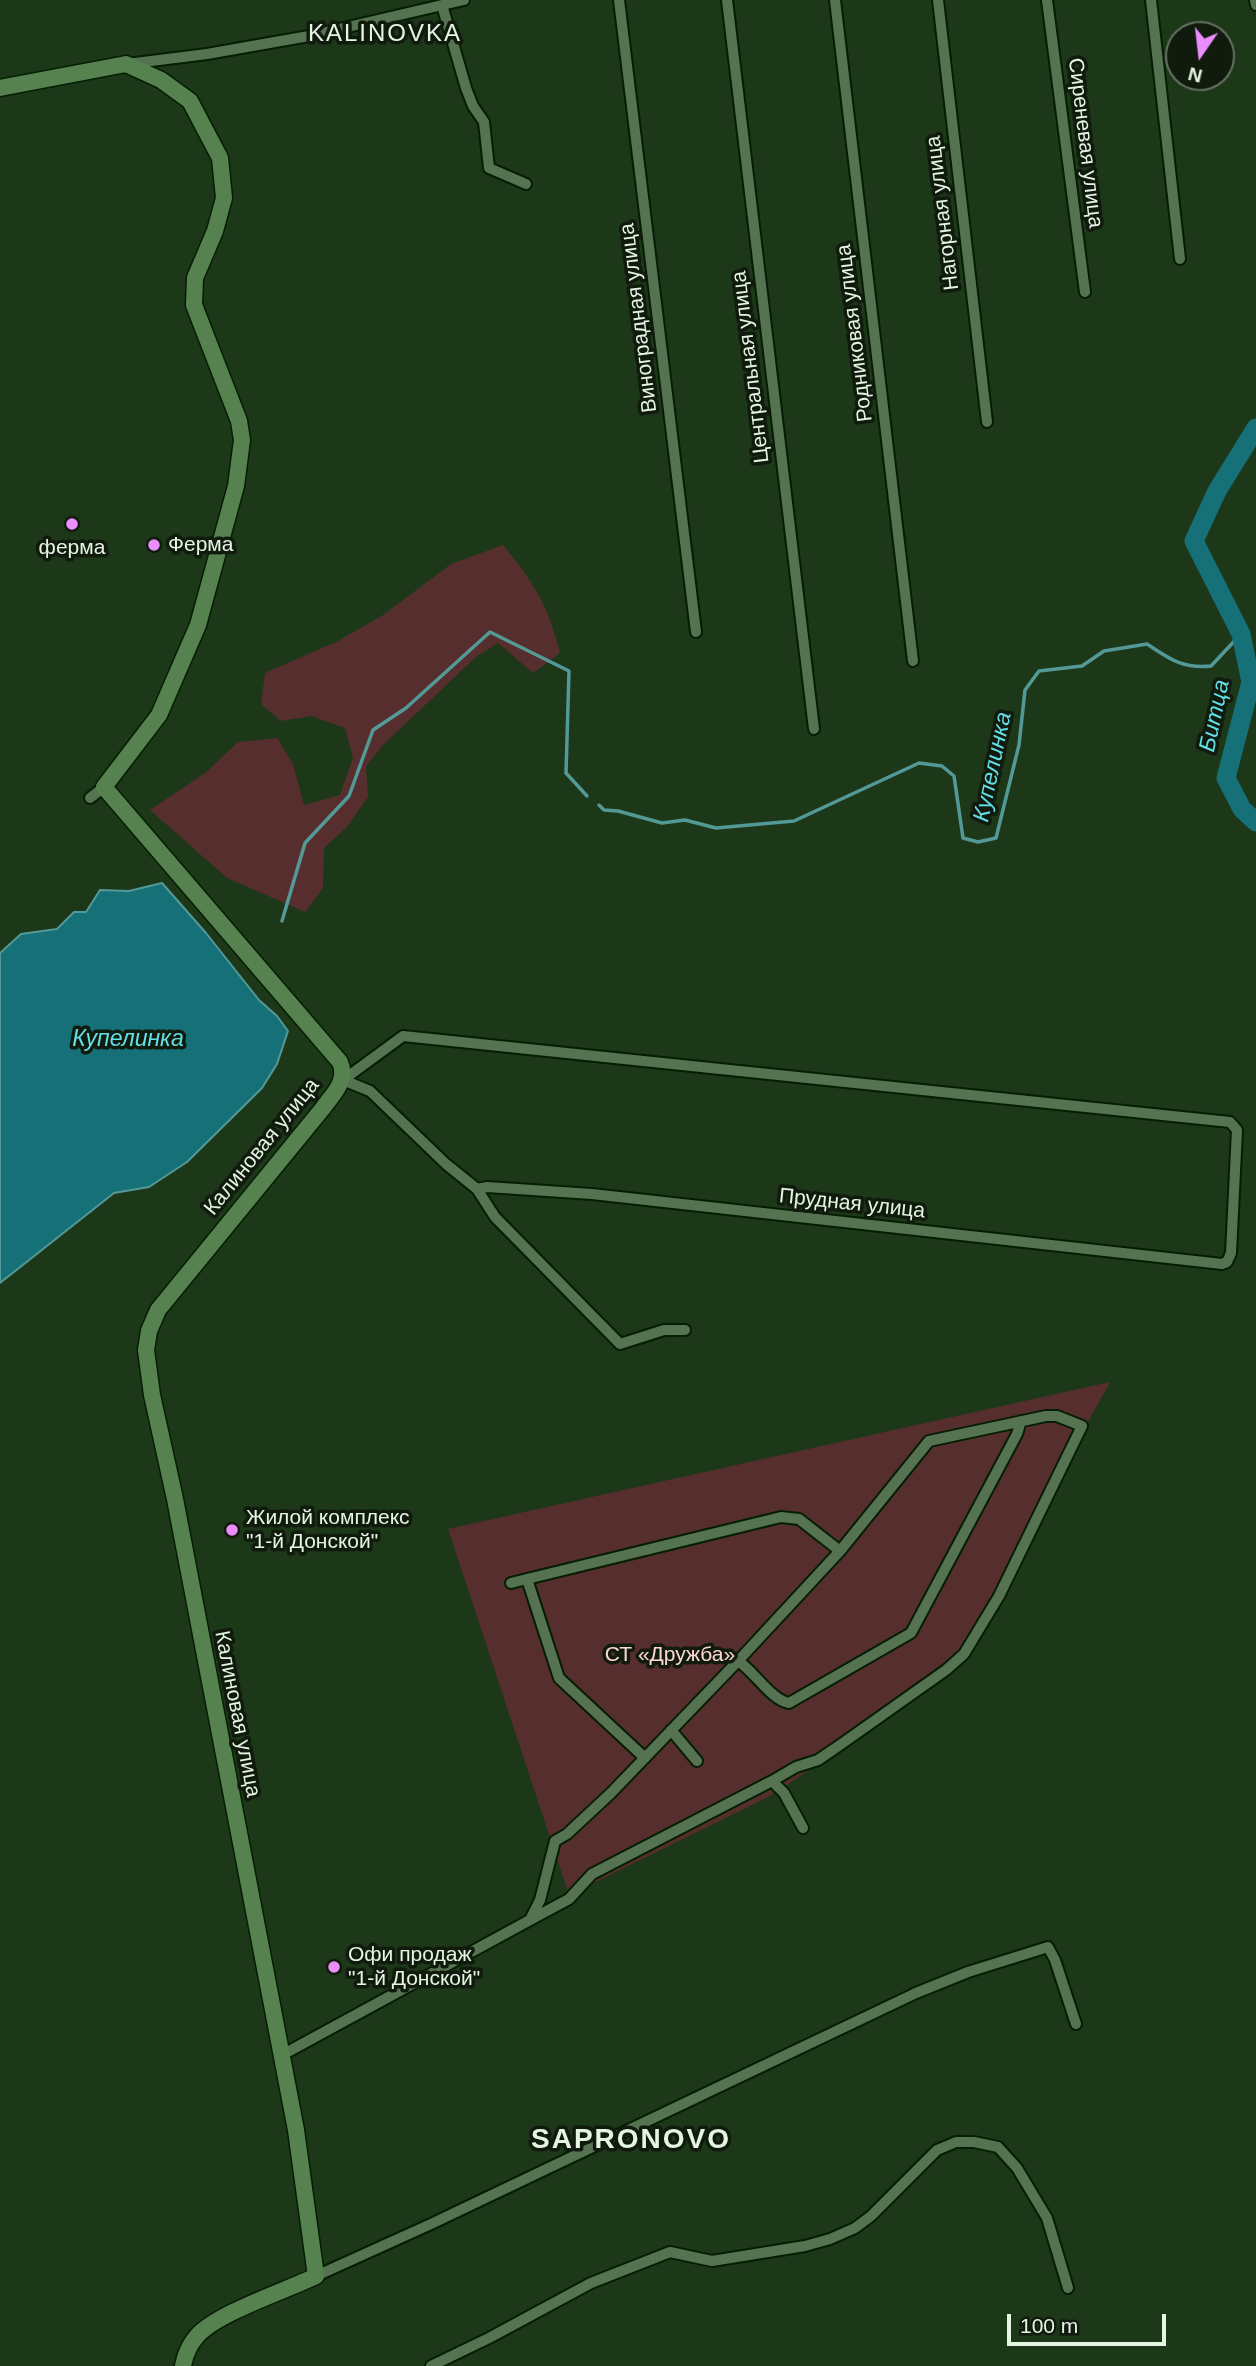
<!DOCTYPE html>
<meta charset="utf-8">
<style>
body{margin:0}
#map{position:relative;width:1256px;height:2366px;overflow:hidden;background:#1d3719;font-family:Helvetica,sans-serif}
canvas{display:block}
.north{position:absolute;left:1165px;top:21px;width:70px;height:70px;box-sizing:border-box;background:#101b0e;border:2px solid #657263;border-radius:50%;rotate:194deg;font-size:19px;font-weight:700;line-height:28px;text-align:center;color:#e4f5e2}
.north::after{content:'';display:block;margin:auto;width:24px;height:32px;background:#eb8dfc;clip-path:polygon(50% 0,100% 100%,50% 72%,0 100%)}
.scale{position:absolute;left:1007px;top:2314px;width:159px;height:32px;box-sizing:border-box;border:4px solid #e4f5e2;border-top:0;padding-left:9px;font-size:21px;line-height:24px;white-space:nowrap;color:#e4f5e2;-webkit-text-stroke:5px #101b0e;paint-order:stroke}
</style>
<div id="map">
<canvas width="1256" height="2366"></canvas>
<div class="north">N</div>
<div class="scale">100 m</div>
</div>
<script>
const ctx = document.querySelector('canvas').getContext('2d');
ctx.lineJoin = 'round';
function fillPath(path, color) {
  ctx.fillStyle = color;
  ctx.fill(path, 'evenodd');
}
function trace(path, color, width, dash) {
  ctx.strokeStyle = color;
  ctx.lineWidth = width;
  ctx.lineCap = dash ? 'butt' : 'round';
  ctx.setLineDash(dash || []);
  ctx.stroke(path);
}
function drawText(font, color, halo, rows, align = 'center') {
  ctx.font = font + ' Helvetica,sans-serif';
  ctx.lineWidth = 7;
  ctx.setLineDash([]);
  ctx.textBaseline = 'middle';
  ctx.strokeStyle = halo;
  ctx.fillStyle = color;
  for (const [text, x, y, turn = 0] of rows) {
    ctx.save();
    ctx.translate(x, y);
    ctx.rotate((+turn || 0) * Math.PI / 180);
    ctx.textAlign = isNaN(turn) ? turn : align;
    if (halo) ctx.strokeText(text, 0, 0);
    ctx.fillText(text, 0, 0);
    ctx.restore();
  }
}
fillPath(new Path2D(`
 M503,545C533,581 549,607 560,653L533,673L498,643L477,656L382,746L366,767L368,797L347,827L324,848L323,888L305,912L227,878L150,810L205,773L238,742L277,738L293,764L304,805L340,795L353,758L345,728L311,716L281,721L261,704L265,673L338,641L383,615L451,564Z
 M1110,1382L963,1651L852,1742L770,1796L569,1895L448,1529Z`), '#552e2d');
const water = new Path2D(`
 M162,883L206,933L259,1000L277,1016L288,1031L277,1064L262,1088L187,1162L149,1187L114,1193L0,1283V953L21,934L57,929L74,912H86L100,890L129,891Z`);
fillPath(water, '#157177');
trace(water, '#539997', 2);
trace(new Path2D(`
 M599,805L604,810L618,811L662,823L685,820L716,828L794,821L919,763L942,766L954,776L963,838L978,842L996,838L1019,745L1025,690L1039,671L1082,666L1104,651L1147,644C1170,659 1182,669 1211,666L1241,634
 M282,921L305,843L349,796L373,730L406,708L490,632L569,671L566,773L587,796`), '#539997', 3.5);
trace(new Path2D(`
 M1256,428L1217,491L1194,541L1241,634L1251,682L1226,778L1242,809L1256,822`), '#157177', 19);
const street = new Path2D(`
 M619,0L696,632
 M727,0L814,729
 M835,0L913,661
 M938,0L987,422
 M1047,0L1085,292
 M1151,0L1180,259
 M1255,0L1256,5
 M442,5L466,88L473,106L484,122L489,168L526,184
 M127,64L207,54L309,36L464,0
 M90,798L104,787
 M343,1080L403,1036L1230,1122L1237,1130L1231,1253L1227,1262L1222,1264L592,1194L487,1187L477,1189
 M343,1080L370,1091L446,1164L477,1189L495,1217L620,1344L664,1330H685
 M527,1579L781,1517L799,1519L840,1551
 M511,1583L527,1579L559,1678L645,1758
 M738,1661C755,1672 771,1700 789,1703L911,1633L1017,1434L1021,1421
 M671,1730L697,1761
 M530,1920L569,1899L592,1874L772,1781
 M282,2055L530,1920L540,1900L555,1841L567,1834L611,1793L738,1661L840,1551L929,1441L1046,1416H1057L1082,1426L999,1596L964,1654L946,1670L840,1745L818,1760L796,1767L772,1781L784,1793L803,1828
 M316,2276L431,2224L916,1993L968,1972L1048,1947L1055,1960L1076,2024
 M431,2366L489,2338L591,2283L670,2252L712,2261L805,2246L830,2239L855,2228L871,2216L937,2150L956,2142H974L998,2147L1017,2168L1047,2218L1068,2288`);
const secondary = new Path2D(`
 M0,88L126,64L161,80L190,101L220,158L224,198L215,231L195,278L194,305L239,421L242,440L236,486L198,625L159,715L104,787L340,1062C348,1081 333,1094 323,1108L158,1310L149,1331L146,1350L152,1395L175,1499L296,2130L316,2276C285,2291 217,2313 197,2336C189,2345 185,2355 183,2366`);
trace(street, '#051e03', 14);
trace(secondary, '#051e03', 19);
trace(street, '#557251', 10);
trace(secondary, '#568250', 16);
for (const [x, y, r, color] of [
 [72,524,7,"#eb8dfc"],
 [154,545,7,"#eb8dfc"],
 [232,1530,7,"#eb8dfc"],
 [334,1967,7,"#eb8dfc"]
]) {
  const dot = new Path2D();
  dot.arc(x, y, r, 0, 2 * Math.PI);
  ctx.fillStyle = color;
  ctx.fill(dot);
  trace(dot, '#101b0e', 2.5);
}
drawText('21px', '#e4f5e2', '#101b0e', [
 ["Сиреневая улица",1085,143,83],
 ["Нагорная улица",943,213,-97],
 ["Виноградная улица",639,318,-97],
 ["Родниковая улица",855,333,-97],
 ["Центральная улица",751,367,-97],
 ["Калиновая улица",262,1147,-51],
 ["Прудная улица",852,1204,6],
 ["Калиновая улица",237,1714,79]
]);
drawText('21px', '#e4f5e2', '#101b0e', [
 ["Ферма",168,545],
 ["ферма",72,548,"center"],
 ["Жилой комплекс",246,1518],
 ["\"1-й Донской\"",246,1542],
 ["Офи продаж",348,1955],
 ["\"1-й Донской\"",348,1979]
], 'left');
drawText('21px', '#fed7d5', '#101b0e', [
 ["СТ «Дружба»",670,1655]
]);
drawText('italic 23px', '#63dfe8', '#101b0e', [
 ["Битца",1215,716,-78],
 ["Купелинка",993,767,-78],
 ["Купелинка",128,1040]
]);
ctx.letterSpacing = '2px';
drawText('24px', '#e4f5e2', '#101b0e', [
 ["KALINOVKA",385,34]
]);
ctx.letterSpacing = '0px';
ctx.letterSpacing = '2px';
drawText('bold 28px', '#e4f5e2', '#101b0e', [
 ["SAPRONOVO",631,2140]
]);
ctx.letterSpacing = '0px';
</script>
